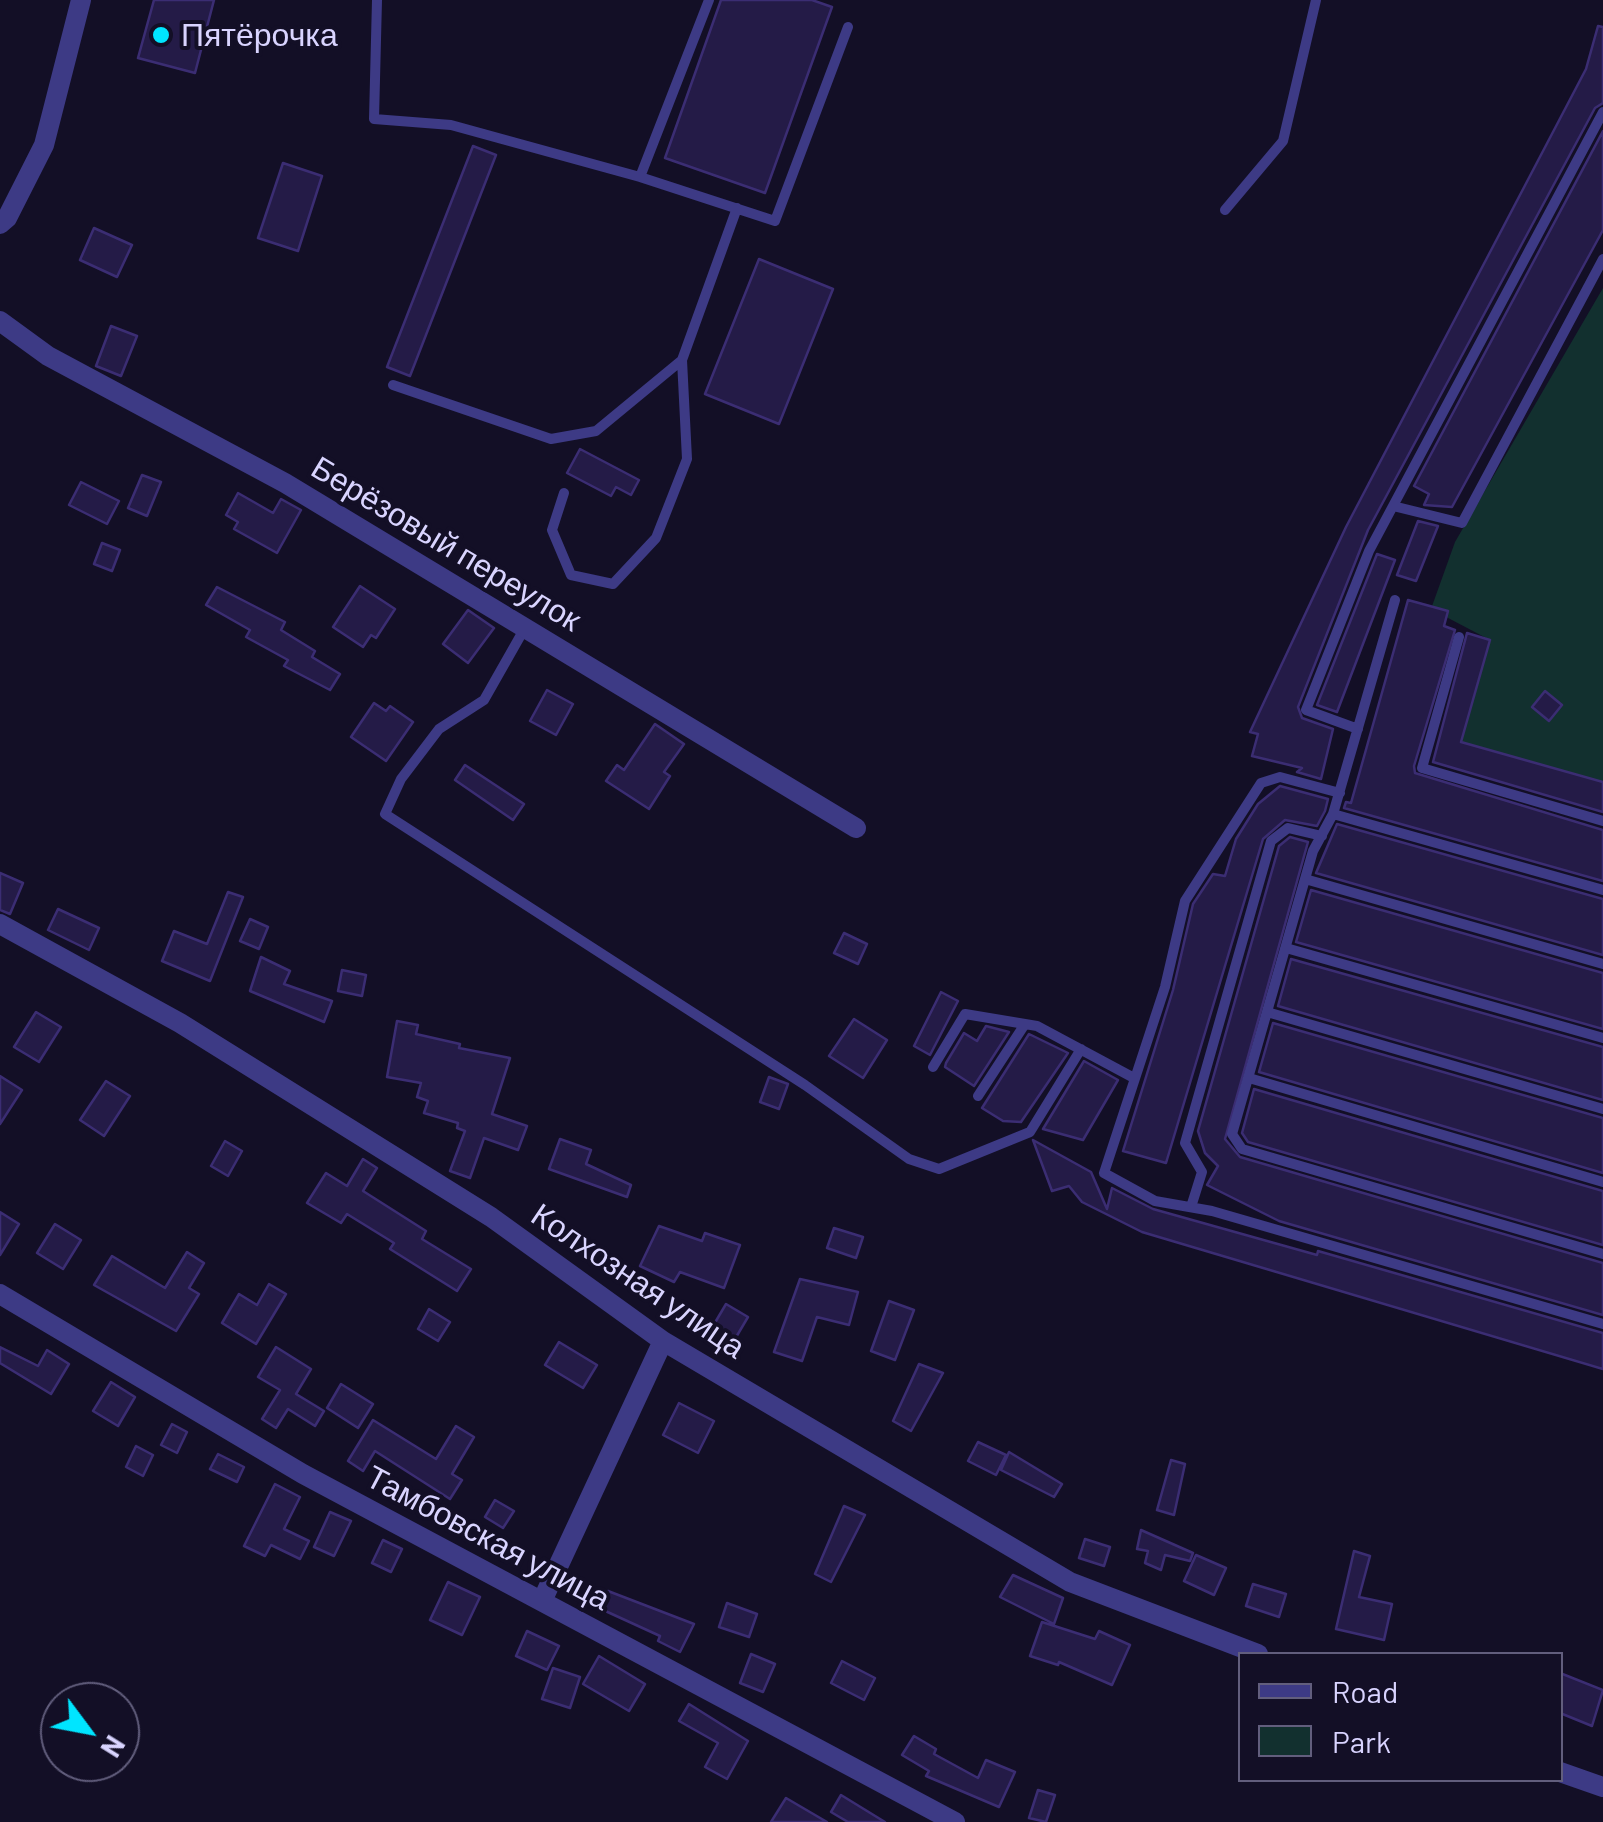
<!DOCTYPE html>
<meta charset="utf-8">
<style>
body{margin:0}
#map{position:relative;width:1603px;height:1822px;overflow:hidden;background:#130f26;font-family:Barlow,sans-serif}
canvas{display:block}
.legend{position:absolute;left:1238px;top:1652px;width:325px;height:130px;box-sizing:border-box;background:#130f26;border:2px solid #625e7d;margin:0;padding:12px 18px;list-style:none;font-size:30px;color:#d9d4ff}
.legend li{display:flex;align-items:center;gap:20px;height:50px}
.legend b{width:50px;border:2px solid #625e7d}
.north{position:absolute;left:40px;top:1682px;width:100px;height:100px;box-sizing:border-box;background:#130f26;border:2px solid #625e7d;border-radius:50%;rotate:122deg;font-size:28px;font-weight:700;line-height:40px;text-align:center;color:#d9d4ff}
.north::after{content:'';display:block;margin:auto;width:35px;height:45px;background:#00e5ff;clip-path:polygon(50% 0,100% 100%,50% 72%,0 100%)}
</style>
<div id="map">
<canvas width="1603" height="1822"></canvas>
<ul class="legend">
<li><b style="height:12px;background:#3d3a85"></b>Road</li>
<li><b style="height:28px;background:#12302f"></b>Park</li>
</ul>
<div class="north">N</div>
</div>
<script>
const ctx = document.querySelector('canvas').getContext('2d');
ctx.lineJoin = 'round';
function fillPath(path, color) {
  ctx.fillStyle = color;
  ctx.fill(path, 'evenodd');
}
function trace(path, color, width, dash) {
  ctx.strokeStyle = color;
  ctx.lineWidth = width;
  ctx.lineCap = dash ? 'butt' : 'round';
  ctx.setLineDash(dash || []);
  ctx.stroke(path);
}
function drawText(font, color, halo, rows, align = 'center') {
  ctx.font = font + ' Barlow,sans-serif';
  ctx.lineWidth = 8;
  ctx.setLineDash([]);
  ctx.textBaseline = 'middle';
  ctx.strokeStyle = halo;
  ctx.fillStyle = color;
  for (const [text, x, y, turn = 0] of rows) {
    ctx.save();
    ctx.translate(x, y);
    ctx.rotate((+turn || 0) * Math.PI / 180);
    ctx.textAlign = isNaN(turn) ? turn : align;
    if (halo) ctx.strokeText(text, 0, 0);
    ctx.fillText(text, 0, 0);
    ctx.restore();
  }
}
fillPath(new Path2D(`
 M1603,288V782L1461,742L1490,640L1431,609L1455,542Z`), '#12302f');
const building = new Path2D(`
 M154,0H214L195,73L138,58Z
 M721,0H812L832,7L765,193L665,158Z
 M1598,26L1603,27V103L1595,108L1368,530L1298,707L1302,718L1333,729L1321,779L1297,772L1302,768L1252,756L1258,734L1250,732L1346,527L1586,69Z
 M1603,131V230L1452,507L1424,505L1429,494L1414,486Z
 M473,146L496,155L410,376L387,367Z
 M283,163L322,176L298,251L258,238Z
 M94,228L132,245L117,277L80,260Z
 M759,259L833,289L779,424L705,394Z
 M111,326L137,336L121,376L96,366Z
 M580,449L639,480L631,495L616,487L611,496L567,473Z
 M142,475L161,482L147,516L128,508Z
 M81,482L119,501L107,524L69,505Z
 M238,493L273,513L281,499L301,510L277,553L234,529L238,522L226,515Z
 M1418,521L1438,526L1416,581L1397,575Z
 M102,543L120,550L112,571L94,564Z
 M1377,554L1395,560L1337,712L1317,705Z
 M360,586L395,609L376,638L371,635L363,647L333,627Z
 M217,587L285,622L281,630L315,651L312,657L340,674L330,690L284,666L288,660L246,637L250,630L206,605Z
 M1408,600L1448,611L1444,626L1455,630L1414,766L1415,773L1603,830V881L1344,808L1346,802L1351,803Z
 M468,610L494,628L468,663L443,644Z
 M1467,633L1490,640L1461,742L1603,782V812L1433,762Z
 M547,690L573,704L556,735L530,721Z
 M1545,691L1562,705L1549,721L1532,707Z
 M374,703L386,711L390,706L413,722L386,761L351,737Z
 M655,724L684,744L664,772L670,776L649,809L606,781L617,765L624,770Z
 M465,765L524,804L513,820L455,780Z
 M1280,786L1328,799L1325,811L1317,826L1285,820L1263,839L1166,1163L1123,1151L1173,990L1193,904L1213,874L1225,876L1236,839L1258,804Z
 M1337,824L1603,899V955L1316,873Z
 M1290,837L1308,842L1225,1139L1240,1157L1603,1263V1315L1279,1221L1207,1185L1218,1166L1205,1153L1198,1131L1279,846Z
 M0,873L23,883L10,914L0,910Z
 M1311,890L1603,973V1029L1296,942Z
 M228,892L243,897L210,981L162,961L174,931L207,944Z
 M58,909L99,928L89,950L48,930Z
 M250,919L268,927L259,949L240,941Z
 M844,933L867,944L858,964L834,953Z
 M261,957L290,971L284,984L332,1001L324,1022L250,991Z
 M1291,959L1603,1047V1100L1278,1006Z
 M342,970L366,975L362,996L338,991Z
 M941,992L958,1001L930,1055L914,1046Z
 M36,1012L61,1027L39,1062L14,1047Z
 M854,1019L887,1040L863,1078L829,1056Z
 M397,1021L418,1025L416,1034L460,1044L459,1048L510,1058L492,1114L527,1126L518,1150L484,1138L470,1178L450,1171L465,1131L457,1128L458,1123L424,1113L428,1101L417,1097L421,1083L387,1077Z
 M1273,1023L1603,1118V1173L1259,1072Z
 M986,1026L1009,1032L974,1086L945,1067L946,1063L964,1033L977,1041Z
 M1029,1034L1068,1053L1021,1122L1003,1121L982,1108Z
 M1084,1061L1118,1080L1083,1140L1043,1129Z
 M0,1076L22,1090L0,1124Z
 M769,1077L788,1084L779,1109L760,1102Z
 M106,1081L130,1096L104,1136L80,1120Z
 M1254,1089L1603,1191V1245L1248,1142L1242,1133Z
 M560,1139L591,1150L586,1164L631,1185L627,1197L549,1169Z
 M1033,1140L1091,1172L1107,1209L1112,1188L1153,1209L1317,1255L1318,1251L1603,1333V1369L1142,1232L1082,1202L1069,1186L1052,1191Z
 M225,1141L242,1151L228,1176L211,1166Z
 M363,1159L377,1168L363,1191L426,1231L422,1239L471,1269L457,1291L390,1249L394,1243L347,1214L341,1223L307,1203L326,1173L347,1186Z
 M0,1212L19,1224L0,1255Z
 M55,1224L81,1240L63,1269L37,1253Z
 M659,1226L702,1241L705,1233L740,1245L724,1288L680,1272L674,1282L640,1266Z
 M834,1228L863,1237L856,1258L827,1248Z
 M187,1252L204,1263L189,1288L199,1294L176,1331L94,1285L112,1256L165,1288Z
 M800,1279L858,1292L849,1325L817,1317L802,1361L774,1352Z
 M269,1284L286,1294L256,1344L222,1323L239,1294L257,1305Z
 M889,1301L914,1310L895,1360L871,1351Z
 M726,1304L748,1317L735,1339L713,1326Z
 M429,1309L450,1322L438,1341L418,1329Z
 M559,1342L597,1365L583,1388L545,1365Z
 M0,1347L38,1366L47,1350L69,1364L51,1394L0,1363Z
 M276,1347L311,1369L296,1394L324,1411L315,1426L288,1409L276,1428L262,1419L280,1390L258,1377Z
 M919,1364L943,1373L911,1431L893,1421Z
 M111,1382L135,1397L118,1426L93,1411Z
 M341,1384L373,1404L358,1428L327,1408Z
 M679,1403L714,1421L698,1453L663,1435Z
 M373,1420L436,1459L456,1426L474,1437L452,1474L462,1480L450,1499L375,1451L363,1471L348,1461Z
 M172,1424L187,1432L177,1453L161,1445Z
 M978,1442L1006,1455L996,1475L968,1461Z
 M136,1446L153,1455L143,1476L126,1467Z
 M1009,1452L1062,1484L1054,1497L1001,1470Z
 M218,1454L244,1467L237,1482L210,1469Z
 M1171,1460L1185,1464L1174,1515L1157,1510Z
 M275,1484L300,1497L284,1529L309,1541L300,1559L271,1545L265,1556L244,1546Z
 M495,1500L514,1511L503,1528L485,1517Z
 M844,1506L865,1515L831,1582L815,1574Z
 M330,1512L351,1521L334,1556L314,1547Z
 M1141,1530L1193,1553L1190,1561L1165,1555L1161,1570L1145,1563L1148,1551L1137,1549Z
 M1085,1539L1110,1547L1104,1566L1079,1558Z
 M383,1540L402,1549L391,1572L372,1563Z
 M1354,1551L1370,1556L1359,1597L1392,1604L1384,1640L1336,1629Z
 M1196,1555L1226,1568L1214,1595L1184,1581Z
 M1013,1575L1063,1598L1054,1624L1000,1597Z
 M448,1582L480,1597L462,1635L430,1620Z
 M1253,1584L1286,1594L1279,1617L1246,1606Z
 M608,1591L694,1624L680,1652L658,1641L660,1636L601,1609Z
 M727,1603L757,1614L749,1637L719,1627Z
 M1042,1622L1095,1639L1099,1631L1130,1645L1112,1685L1059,1662L1058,1665L1030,1656Z
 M527,1631L559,1646L547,1670L516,1656Z
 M751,1654L775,1664L763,1692L740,1683Z
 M599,1656L645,1684L629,1711L583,1684Z
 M842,1661L875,1678L864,1700L831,1683Z
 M553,1668L580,1677L570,1708L542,1699Z
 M1560,1673L1603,1690L1592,1726L1560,1713Z
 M689,1704L748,1741L727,1779L705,1767L718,1743L679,1721Z
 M914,1736L936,1749L934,1754L978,1778L986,1760L1015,1772L999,1807L926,1776L929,1771L902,1755Z
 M1038,1790L1055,1795L1046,1822L1029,1818Z
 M841,1795L885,1822H848L831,1812Z
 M786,1798L827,1822H771Z`);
fillPath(building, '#241b47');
trace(building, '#3b2d73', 2.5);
trace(new Path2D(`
 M377,0L374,119L451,125L640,177L709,0
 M640,177L775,221L848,27
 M1225,210L1283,141L1316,0
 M393,385L551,439L596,431L682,360
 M564,493L552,530L571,575L613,584L656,538L687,459L682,360L737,208
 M1393,506L1462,523L1603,259
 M1395,600L1333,814L1313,851L1232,1134L1242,1149L1603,1254
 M526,626L484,700L439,729L401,779L385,814L805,1085L909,1159L939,1169L1030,1132L1081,1049
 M1459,637L1422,768L1603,821
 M1358,729L1306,710L1369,551L1603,112
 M1340,793L1280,777L1261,783L1185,901L1165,987L1104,1173L1155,1201L1212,1211L1603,1324
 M1333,814L1603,890
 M1305,879L1603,964
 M1286,948L1603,1038
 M1267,1012L1603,1109
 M933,1067L965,1014L1037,1026L1134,1078
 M1249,1078L1603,1182
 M978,1096L1025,1024
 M1191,1207L1202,1172L1185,1143L1271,841L1288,828L1322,836`), '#3d3a85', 10);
trace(new Path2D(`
 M0,224L7,218L44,145L81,0
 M0,321L48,356L285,483L856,828
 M0,924L180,1023L491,1217L663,1341L1070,1582L1258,1654
 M0,1294L303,1474L955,1822
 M542,1601L663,1341
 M1560,1772L1603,1787`), '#3d3a85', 20);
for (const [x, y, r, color] of [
 [161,35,10,"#00e5ff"]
]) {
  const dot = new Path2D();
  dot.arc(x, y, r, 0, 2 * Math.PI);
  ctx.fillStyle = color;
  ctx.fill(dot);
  trace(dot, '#130f26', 4);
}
drawText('32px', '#d9d4ff', '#130f26', [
 ["Пятёрочка",181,35]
], 'left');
drawText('32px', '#d9d4ff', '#130f26', [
 ["Берёзовый переулок",446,544,31],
 ["Колхозная улица",638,1281,34],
 ["Тамбовская улица",488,1538,28]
]);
</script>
